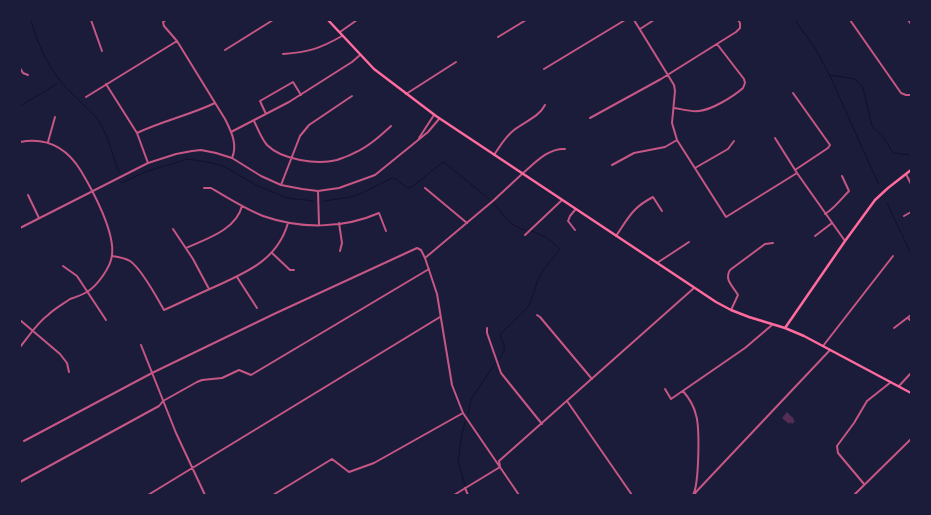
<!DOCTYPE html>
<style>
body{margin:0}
#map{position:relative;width:931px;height:515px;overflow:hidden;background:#1b1b3a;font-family:"IBM Plex Sans",sans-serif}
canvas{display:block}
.frame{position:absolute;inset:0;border:21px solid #1b1b3a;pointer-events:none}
</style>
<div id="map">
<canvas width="931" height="515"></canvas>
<div class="frame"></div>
</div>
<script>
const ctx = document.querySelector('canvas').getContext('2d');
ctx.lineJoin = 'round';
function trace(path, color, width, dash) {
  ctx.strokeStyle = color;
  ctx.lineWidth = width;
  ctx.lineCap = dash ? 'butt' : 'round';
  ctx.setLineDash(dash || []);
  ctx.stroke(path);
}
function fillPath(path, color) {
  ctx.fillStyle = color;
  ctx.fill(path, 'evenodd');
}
trace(new Path2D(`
 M31,20C37,42 47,65 62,83C73,97 90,108 100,123C109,138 113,156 119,172
 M795,20L816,50L830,76L878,183
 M830,75L855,79L863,88L872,126L884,138L893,153L911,155
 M20,106L57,84
 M121,182L122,183L145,172L188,159L207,162L223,166L258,186L287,198L313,201
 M324,201L350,197L360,194L392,178L396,179L407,188L412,187L443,162L445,163L489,199
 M887,203L911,254
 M494,204C503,214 511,227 525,230
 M499,359C508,348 504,346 500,334L525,310L530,303L539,277L544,269L560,249C551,240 543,235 531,231
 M468,414L471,399L495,364
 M465,422L462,433L458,462L465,485
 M468,490L471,495`), '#12122b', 1);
fillPath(new Path2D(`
 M787,412L794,419L793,420L795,421L792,424L790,422L789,424L782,418Z`), '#542f53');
trace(new Path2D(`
 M91,20L102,51
 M166,20L163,22L164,26L177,41L225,119C231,131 238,144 232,158
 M634,20L674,85L675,91L672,123L677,140L726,217L797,173
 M850,20L901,93L906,95H911
 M908,20L911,24
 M640,29L654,20
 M498,37L526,20
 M225,50L273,20
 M283,54C309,52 319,49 342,36
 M20,68L23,73L28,75
 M544,69L625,20
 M106,84L137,133L148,163
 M793,93L830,145L828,148L795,170
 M406,94L456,62
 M86,97L177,41
 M674,108C682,109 690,112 699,111C711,110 733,97 743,88L745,83L744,79L717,44
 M266,114L260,101L293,82L301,95
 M590,118L661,79L736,32L740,28V23L738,20
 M254,121C258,129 261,138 267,145C282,160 317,165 337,160C342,158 349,156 354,153C368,147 380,136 391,126
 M231,132L289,102L352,62L360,55
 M137,133C162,121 190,115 215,103
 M775,138L797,173L845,241
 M20,142C47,137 67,148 81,171C93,191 115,232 112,255C111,267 97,286 87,292C82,295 76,297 70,299C63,304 54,309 48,315C37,323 29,336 20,347
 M48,142L55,117
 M494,155C500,146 505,137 514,130C524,122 539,117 545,105
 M612,165L634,153L665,147L677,140
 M695,168L728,149L734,141
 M523,173C535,163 548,148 565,149
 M906,174L911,184
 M281,185L300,136L309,125L352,96
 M204,188H211C226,197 247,210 263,216C300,229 343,229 379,213L386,231
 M425,188L467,223
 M318,191L319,225
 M28,195L39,218
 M825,214C835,208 841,199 849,191L842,176
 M904,216L911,212
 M339,223L342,243L340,251
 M173,229L193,259L209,289
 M575,230L568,221L570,216L575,210
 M525,235L562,200
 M616,236C629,217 632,208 653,197L662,211
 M815,236L832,223
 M186,248C206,239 236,230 242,206
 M272,253L290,270H294
 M112,256C119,257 125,258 130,261C142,269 157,298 164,310C180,303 196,295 212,288C245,273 277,261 288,223
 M657,263L689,242
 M63,266L77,276L106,320
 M237,277L257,308
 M731,310L738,295C733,286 724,280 730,270L765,244L773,243
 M537,315L540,317L592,379
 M908,318L911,321
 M20,320L60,354L67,363L69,372
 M487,328V333L501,373L542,424
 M894,328L911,315
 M141,345L176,433L205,495
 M823,346L893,256
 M899,386L911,373
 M665,389L671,399L745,348L772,325
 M683,391C689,398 694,406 696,415C700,428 699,485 693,495
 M567,401L632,495
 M24,441L152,373L274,314L417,248L421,250L425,258
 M20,482L159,406L163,401L197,382L202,380L222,378L239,370L251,375L429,269
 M864,484L838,453L837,446L854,423L867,401L891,382
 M465,488L468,495
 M148,495L440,317
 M273,495L332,459L349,472L374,463L463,413
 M696,495L695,493L830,350
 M854,495L911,439`), '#c65784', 2);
trace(new Path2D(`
 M340,32L357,20
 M419,138L434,115
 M20,228L148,163L176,154L192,151L201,150L216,153L232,158L261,176L281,185L302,189L318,191L339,188L375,175L428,132L439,119
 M454,495L500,467L499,461L694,288
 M519,495L463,413L452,385L437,294L425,258L494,200L522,174`), '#c65784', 2);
trace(new Path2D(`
 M328,20L374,69L436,116L716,302L731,310L749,317L785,328L804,336L911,393
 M785,328L845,241L875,200L888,188L911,170`), '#ff6b9d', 2.5);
</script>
